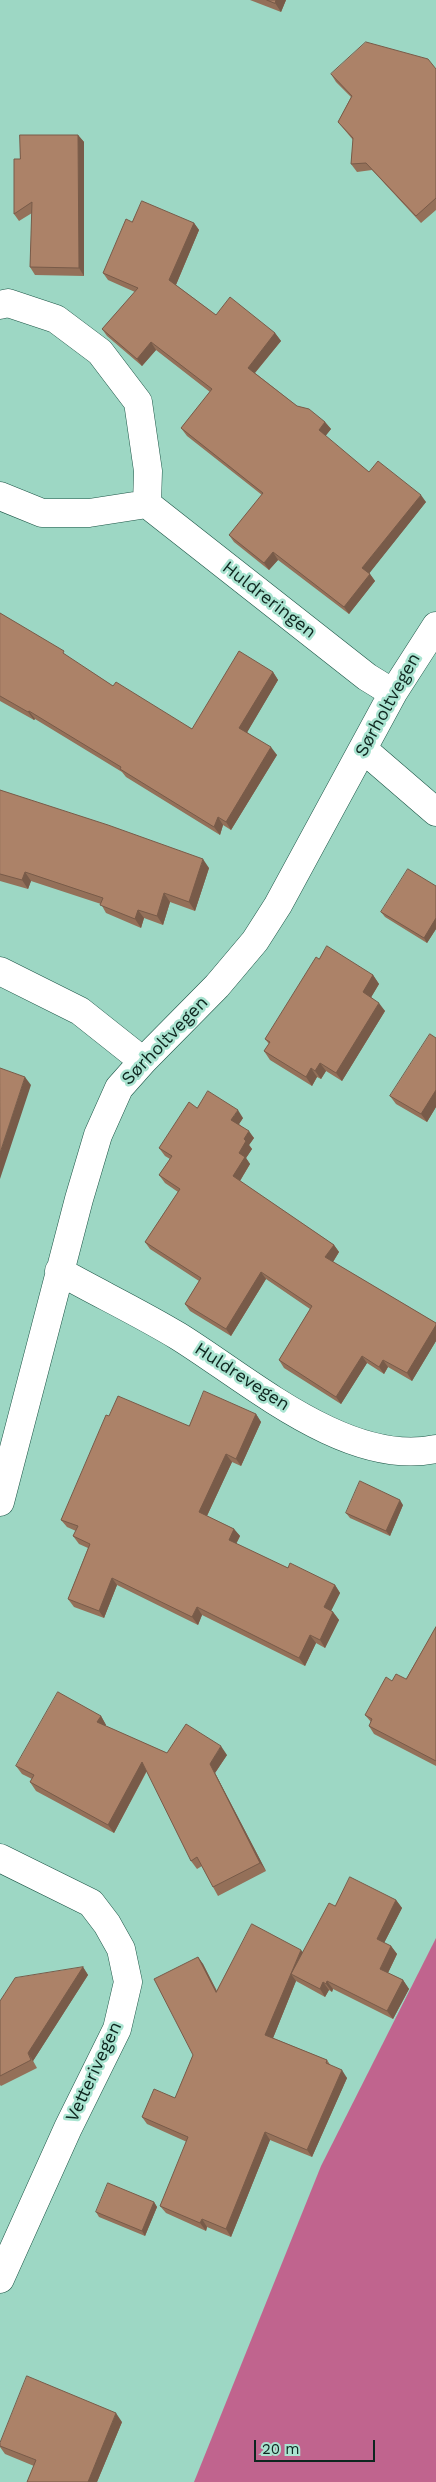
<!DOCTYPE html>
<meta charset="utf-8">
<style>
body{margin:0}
#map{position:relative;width:436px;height:2482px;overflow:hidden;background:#9dd7c4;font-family:"Work Sans",sans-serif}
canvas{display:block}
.scale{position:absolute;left:254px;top:2440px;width:121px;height:22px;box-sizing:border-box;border:2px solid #0e261f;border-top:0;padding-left:6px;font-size:15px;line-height:18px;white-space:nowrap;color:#0e261f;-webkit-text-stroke:4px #aae4d1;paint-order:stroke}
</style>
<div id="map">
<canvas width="436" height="2482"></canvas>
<div class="scale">20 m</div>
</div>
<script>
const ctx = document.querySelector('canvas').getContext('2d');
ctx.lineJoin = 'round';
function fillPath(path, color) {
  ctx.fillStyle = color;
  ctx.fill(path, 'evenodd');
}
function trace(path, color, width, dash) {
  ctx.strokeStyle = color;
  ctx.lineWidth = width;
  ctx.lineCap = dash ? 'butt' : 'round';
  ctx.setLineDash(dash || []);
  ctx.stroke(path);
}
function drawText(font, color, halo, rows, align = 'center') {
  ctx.font = font + ' "Work Sans",sans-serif';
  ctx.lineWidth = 5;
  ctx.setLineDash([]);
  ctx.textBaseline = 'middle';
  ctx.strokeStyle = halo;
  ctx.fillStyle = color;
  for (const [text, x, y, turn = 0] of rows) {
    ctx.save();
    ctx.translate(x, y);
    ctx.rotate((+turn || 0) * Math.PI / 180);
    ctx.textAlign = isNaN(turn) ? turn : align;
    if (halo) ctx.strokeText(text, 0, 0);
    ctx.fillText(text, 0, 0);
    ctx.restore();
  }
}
fillPath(new Path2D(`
 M436,1938V2482H194L321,2166Z`), '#c0648e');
const street = new Path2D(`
 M0,305L8,303L56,319L100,352L138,402L148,471L147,504
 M0,496L42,513H89L147,504L367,677L393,693
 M363,749L436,812
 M0,971L80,1011L143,1061
 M59,1271C98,1293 140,1313 178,1336C249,1380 348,1468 436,1449
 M0,1502L79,1199L98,1135L119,1088L143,1061L217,986L255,941L278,905L393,693L436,626
 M0,1858L91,1903L107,1924L121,1949L128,1982L117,2029L68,2128L0,2279`);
trace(street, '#1c5546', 29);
trace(street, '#fff', 28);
fillPath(new Path2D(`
 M250,0H286L281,12Z
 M436,69V210L421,223L372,170L357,172L351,164L353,140L338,122L351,97L336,82L331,74Z
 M78,135L84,142V276L35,275L30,267L32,213L19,221L14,214L20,159Z
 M132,222L194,223L199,230L176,285L216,315L275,333L281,341L255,373L297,406L325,422L331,429L325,436L369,472L426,502L369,573L375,581L349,614L278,560L269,570L234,542L229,535L262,495L187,436L181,428L210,392L156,350L142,366L107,336L102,329L135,292L108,280L103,273Z
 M0,613L113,686L192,729L273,672L278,680L247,732L277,755L231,830L223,825L220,835L126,777L122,772L35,719L34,720L0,701Z
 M0,790L209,868L195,911L170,902L163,925L144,918L141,928L106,913L101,904L31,881L28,889L0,881Z
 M436,886V929L427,943L385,917L381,912Z
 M319,959L373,975L379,984L371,997L385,1011L342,1081L326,1071L321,1079L317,1077L312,1086L270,1060L264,1051L269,1044L265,1039Z
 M436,1038V1107L427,1122L396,1104L390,1096Z
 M197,1108L243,1118L239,1124L254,1138L249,1145L252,1149L246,1158L250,1164L240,1181L334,1245L339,1252L333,1262L436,1323V1341L412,1381L388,1367L384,1374L367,1363L341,1404L284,1368L279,1360L310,1309L266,1279L231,1336L190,1311L185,1304L199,1281L150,1249L145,1242L178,1192L165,1183L159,1175L170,1159L165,1156L159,1148Z
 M256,1414L261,1422L241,1466L232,1462L207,1516L234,1529L240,1536L236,1544L288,1568L335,1585L340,1593L331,1611L333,1612L339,1620L325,1648L316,1643L305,1666L202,1615L198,1625L117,1585L104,1618L74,1607L68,1599L88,1548L79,1544L73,1536L76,1531L67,1527L61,1520L109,1416L189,1426Z
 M403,1505L390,1536L350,1518L346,1513Z
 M436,1627V1766L374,1734L369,1726L371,1722L365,1715L392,1681L406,1679Z
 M101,1716L106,1725L105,1726L167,1753L227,1755L215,1773L266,1871L218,1896L213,1887L202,1866L197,1869L191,1861L147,1771L114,1833L36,1791L30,1782L32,1779L22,1774L16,1766Z
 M396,1900L402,1908L384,1943L391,1946L397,1954L388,1973L403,1980L409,1989L393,2019L333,1989L332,1992L329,1990L325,1997L296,1981L273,2038L327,2060L331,2066L347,2078L312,2157L270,2140L231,2237L207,2227L206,2231L166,2213L160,2206L187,2142L147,2124L142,2117L175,2098L193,2055L198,1957L203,1964L217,1991L303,1952L335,1906Z
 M83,1967L88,1975L33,2061L37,2068L1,2086L0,2085V2001Z
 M154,2202L157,2207L145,2236L99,2217L96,2212Z
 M122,2422L97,2482H27L34,2466L5,2454L0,2447V2443Z`), '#947059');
fillPath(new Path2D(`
 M276,0H286L281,12L275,3Z
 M78,135L84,142V276L79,268Z
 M194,223L199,230L175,287L169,280Z
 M275,333L281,341L253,375L248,368Z
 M151,342L156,350L142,366L137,359Z
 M325,422L331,429L324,438L319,430Z
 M421,495L426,502L368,575L362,568Z
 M273,552L278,560L269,570L264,563Z
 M370,574L375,581L349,614L344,607Z
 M273,672L278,680L245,736L239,728Z
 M29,711L35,719L34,720L28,712Z
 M271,747L277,755L231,830L226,822Z
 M218,817L223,825L220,835L214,827Z
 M203,859L209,868L195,911L189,902Z
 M25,872L31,881L28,889L22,880Z
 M164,893L170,902L163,925L157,916Z
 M138,910L144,918L141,928L135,919Z
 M436,918V929L427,943L424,938Z
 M373,975L379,984L369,1001L363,992Z
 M379,1003L385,1011L342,1081L336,1073Z
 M320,1063L326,1071L321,1079L315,1071Z
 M311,1068L317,1077L312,1086L306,1077Z
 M25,1077L31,1085L0,1179V1153Z
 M436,1090V1107L427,1122L421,1114Z
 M238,1110L243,1118L237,1127L231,1120Z
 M249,1131L254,1138L249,1145L252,1149L246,1158L250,1164L238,1184L233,1176L244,1139Z
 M334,1245L339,1252L331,1265L325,1257Z
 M261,1272L266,1279L231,1336L226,1329Z
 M436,1325V1341L412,1381L407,1373Z
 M362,1356L367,1363L341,1404L336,1397Z
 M383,1360L388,1367L384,1374L379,1367Z
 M256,1414L261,1422L241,1466L236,1459Z
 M226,1454L232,1462L205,1520L199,1512Z
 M400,1500L403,1505L390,1536L386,1531Z
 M234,1529L240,1536L234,1548L229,1540Z
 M112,1578L117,1585L104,1618L99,1611Z
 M335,1585L340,1593L329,1615L324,1607Z
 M197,1607L202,1615L198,1625L192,1617Z
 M333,1612L339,1620L325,1648L320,1640Z
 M310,1635L316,1643L305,1666L299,1658Z
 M101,1716L106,1725L103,1731L97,1722Z
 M221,1746L227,1755L215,1773L266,1871L260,1863L210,1764Z
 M142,1762L147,1770L114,1833L108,1825Z
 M396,1900L402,1908L382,1947L377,1939Z
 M391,1946L397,1954L386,1977L380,1969Z
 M301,1950L307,1957L291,1974Z
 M198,1957L203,1964L221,2000L216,1992Z
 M83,1967L88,1975L33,2061L37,2068L28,2053Z
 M291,1974L296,1981L271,2043L265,2035Z
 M403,1980L409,1989L393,2019L387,2011Z
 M327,1981L333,1989L332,1992L326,1984Z
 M323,1982L329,1990L325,1997L320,1989Z
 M342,2070L347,2078L312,2157L307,2150Z
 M265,2132L270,2140L231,2237L226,2229Z
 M154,2202L157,2207L145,2236L142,2231Z
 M202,2219L207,2227L206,2231L200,2223Z
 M116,2413L122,2422L97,2482H88Z`), '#785b49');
const building = new Path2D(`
 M267,0H276L275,3Z
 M366,42L428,59L436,69V198L416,216L366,163L351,164L353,138L338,122L352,96L331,74Z
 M20,135H78L79,268L30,267L32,202L14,214V159H20Z
 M142,201L194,223L169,280L216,315L230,297L275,333L248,368L297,406L309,409L325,422L319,430L369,472L378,461L421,495L362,568L370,574L344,607L273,552L264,563L229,535L263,493L181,428L212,389L151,342L137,359L102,329L138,288L103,273L126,219L132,222Z
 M0,613L64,651L63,653L113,686L116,682L192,729L239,651L273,672L239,728L271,747L226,822L218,817L214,827L120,769L121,767L29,711L28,712L0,696Z
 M0,790L108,825L203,859L189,902L164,893L157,916L138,910L135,919L100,905L103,898L25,872L22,880L0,874Z
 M408,869L436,886V918L424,938L381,912Z
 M327,946L373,975L363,992L379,1003L336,1073L320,1063L315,1071L311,1068L306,1077L264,1051L270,1042L265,1039L316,957L319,959Z
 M430,1034L436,1038V1090L421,1114L390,1096Z
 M0,1068L25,1077L0,1153Z
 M208,1091L238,1110L231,1120L249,1131L244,1139L246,1141L239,1153L245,1157L233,1176L334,1245L325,1257L436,1323V1325L407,1373L383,1360L379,1367L362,1356L336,1397L279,1360L312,1306L261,1272L226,1329L185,1304L201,1278L145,1242L180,1189L159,1175L172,1156L159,1148L189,1102L197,1108Z
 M204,1391L256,1414L236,1459L226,1454L199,1512L234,1529L229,1540L288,1568L290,1563L335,1585L324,1607L333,1612L320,1640L310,1635L299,1658L197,1607L192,1617L112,1578L99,1611L68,1599L90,1544L73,1536L78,1526L61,1520L106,1415L109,1416L118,1396L189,1426Z
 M360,1481L400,1500L386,1531L346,1513Z
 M436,1627V1761L369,1726L372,1719L365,1715L386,1677L392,1681L396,1674L406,1679Z
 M58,1692L101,1716L97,1722L167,1753L186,1724L221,1746L210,1764L260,1863L213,1887L197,1857L191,1861L142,1762L108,1825L30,1782L34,1775L16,1766Z
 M350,1877L396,1900L377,1939L391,1946L380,1969L403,1980L387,2011L327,1981L326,1984L323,1982L320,1989L291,1974L329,1903L335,1906Z
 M252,1924L301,1950L265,2035L327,2060L326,2063L342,2070L307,2150L265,2132L226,2229L202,2219L200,2223L160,2206L188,2137L142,2117L154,2089L175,2098L193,2055L154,1979L198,1957L216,1992Z
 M83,1967L28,2053L31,2060L0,2076V2001L15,1978Z
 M108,2183L154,2202L142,2231L96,2212Z
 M27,2376L116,2413L88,2482H27L36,2460L0,2446V2443Z`);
fillPath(building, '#ac8268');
trace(building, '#785b49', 1);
drawText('18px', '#0e261f', '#aae4d1', [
 ["Huldreringen",269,600,38],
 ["Sørholtvegen",388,705,-61],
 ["Sørholtvegen",165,1041,-46],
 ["Huldrevegen",242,1377,33],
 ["Vetterivegen",94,2072,-65]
]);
</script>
